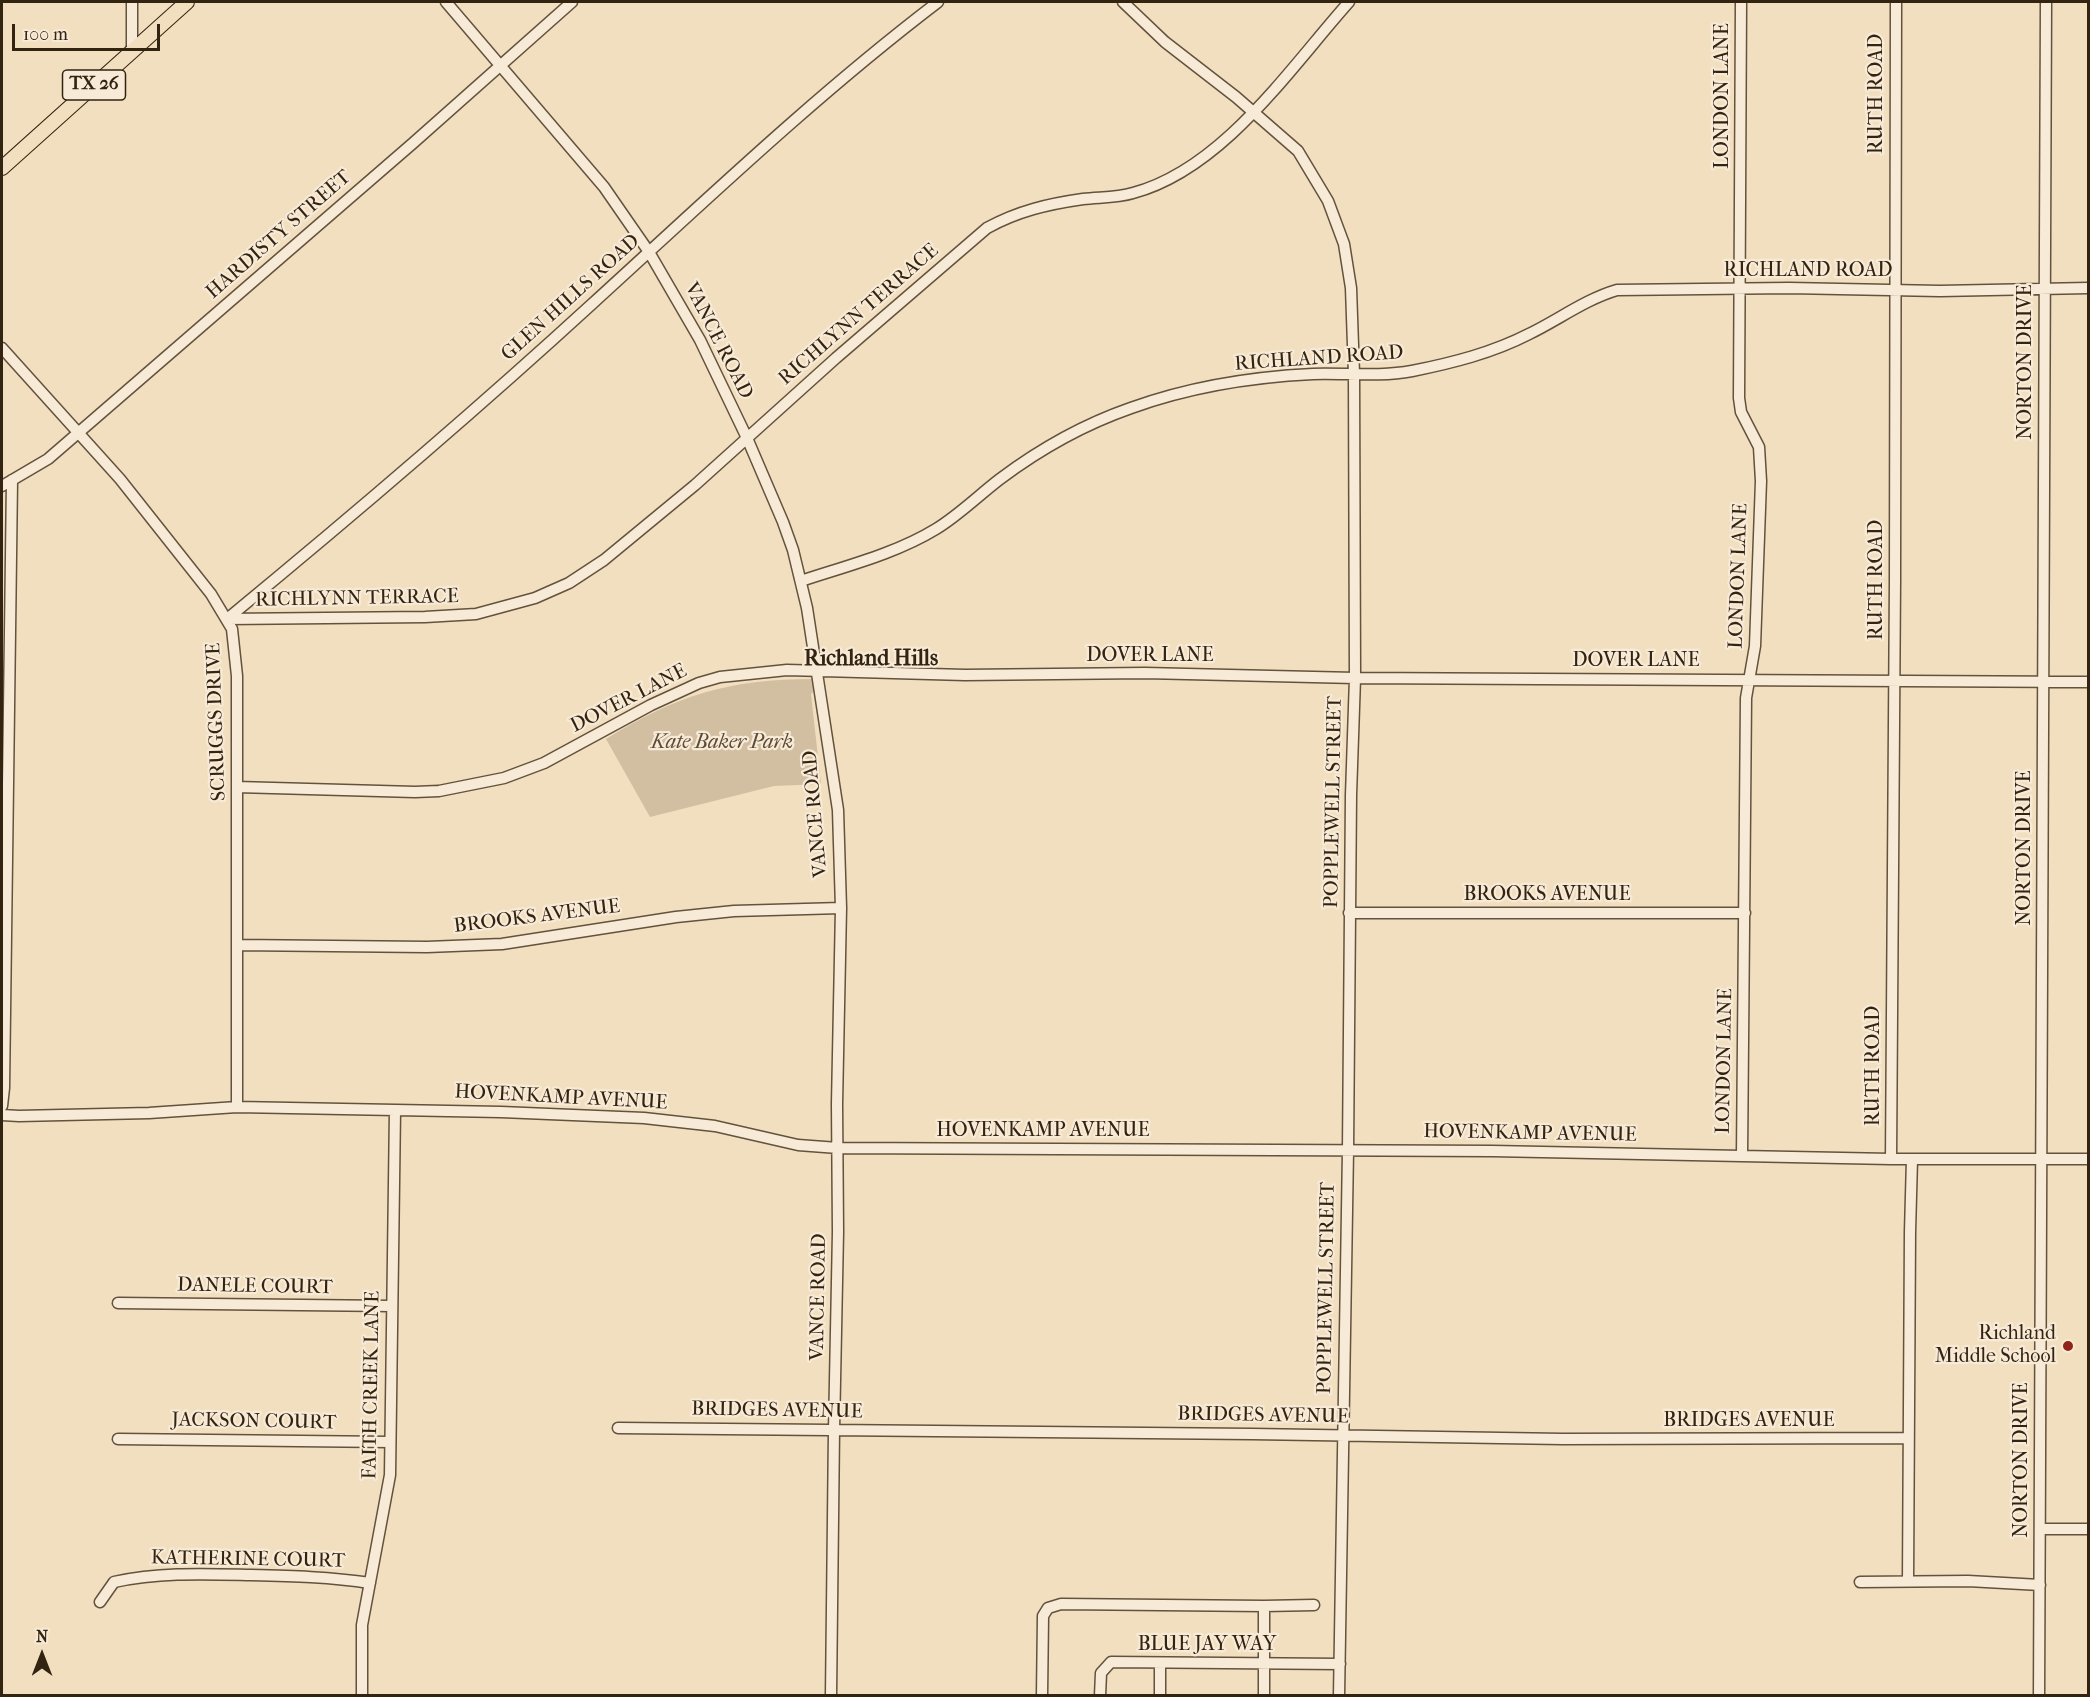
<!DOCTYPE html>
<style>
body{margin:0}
#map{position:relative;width:2090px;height:1697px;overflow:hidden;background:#f2dfc0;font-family:"IM FELL French Canon",serif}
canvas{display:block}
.frame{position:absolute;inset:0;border:3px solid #332311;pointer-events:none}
.north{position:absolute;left:12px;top:1625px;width:60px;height:60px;-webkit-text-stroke:4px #f7ead6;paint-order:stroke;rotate:0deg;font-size:16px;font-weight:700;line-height:24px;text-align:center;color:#332311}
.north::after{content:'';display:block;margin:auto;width:21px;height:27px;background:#332311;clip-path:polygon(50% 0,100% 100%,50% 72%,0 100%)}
.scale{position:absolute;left:12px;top:24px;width:148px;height:27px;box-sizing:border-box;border:3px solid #332311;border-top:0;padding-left:8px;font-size:18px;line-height:21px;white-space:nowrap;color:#332311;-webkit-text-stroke:4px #f7ead6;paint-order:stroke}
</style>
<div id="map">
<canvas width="2090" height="1697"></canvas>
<div class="frame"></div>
<div class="north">N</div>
<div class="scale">100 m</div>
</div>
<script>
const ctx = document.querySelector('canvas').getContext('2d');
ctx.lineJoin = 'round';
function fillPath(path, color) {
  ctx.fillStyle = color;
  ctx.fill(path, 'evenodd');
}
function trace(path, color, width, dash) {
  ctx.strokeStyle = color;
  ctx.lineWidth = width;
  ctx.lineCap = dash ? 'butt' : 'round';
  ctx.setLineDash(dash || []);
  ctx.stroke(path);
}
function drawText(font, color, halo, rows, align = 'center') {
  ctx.font = font + ' "IM FELL French Canon",serif';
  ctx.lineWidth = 4.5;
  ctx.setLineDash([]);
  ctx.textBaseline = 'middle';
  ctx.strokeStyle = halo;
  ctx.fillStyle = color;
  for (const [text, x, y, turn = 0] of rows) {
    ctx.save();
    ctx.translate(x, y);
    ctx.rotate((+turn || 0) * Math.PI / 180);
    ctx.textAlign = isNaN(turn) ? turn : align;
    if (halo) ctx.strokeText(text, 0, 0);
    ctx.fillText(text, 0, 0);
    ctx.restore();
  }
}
fillPath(new Path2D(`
 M813,679L816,689L811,694L821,784L774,786L650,817L606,739C677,695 729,679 813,679Z`), '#d2bfa2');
const minor = new Path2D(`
 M446,2L604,187L649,252L700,340L747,438L783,522L793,550L807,608L838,810L841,908L837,1104L838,1232L834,1430L831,1696
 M1123,2L1165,42L1236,97L1298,151L1328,201L1344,244L1351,288L1354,374L1355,678L1351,795L1348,1150L1339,1696
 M1741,2L1739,398L1741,412L1759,447L1761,481L1755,646L1746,698L1742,1156
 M132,51V2
 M2,348L120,479L211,594L232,629L237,676V1107
 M2,486L48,459L412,144L572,2
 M801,581C846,566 895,554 936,529C959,515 979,495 1000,479C1040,449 1085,424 1131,408C1189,387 1251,377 1313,374C1346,373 1379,377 1412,371C1452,363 1492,353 1529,334C1558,320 1586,299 1617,290L1789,288L1940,291L2088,288
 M227,619L425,617L476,614L535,598L569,583L604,560L695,485L836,358L987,228C1018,211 1048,204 1083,199C1099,197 1116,198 1133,193C1223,169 1290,68 1349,2
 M227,619C351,517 473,413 592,304C705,201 816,95 938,2
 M237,787L415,792L439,791L504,778L544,763L651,705L699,683L720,677L787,670L965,675L1145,673L1355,678L2088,682
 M1349,913H1745
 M237,945L427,947L502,944L676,917L734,911L841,908
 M2,1106L4,1088L12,480
 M2,1115L19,1116L149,1113L237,1107L501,1112L644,1118L715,1126L798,1145L838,1148L1492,1151L1891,1159H2088
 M1891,1159L1895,579L1896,2
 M118,1303L392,1306
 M618,1428L1252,1434L1563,1439L1908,1438
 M118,1439L390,1442
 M2040,1529H2088
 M1908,1581L1910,1232L1912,1159
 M1860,1582L1968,1581L2040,1585
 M100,1602L114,1582C160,1572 205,1574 251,1575C291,1576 331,1577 370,1583
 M1160,1663V1696
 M362,1696V1625L390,1475L395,1110
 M1042,1696L1043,1616L1048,1608L1061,1604L1264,1606
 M1100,1696L1101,1673L1111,1662L1340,1664
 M1264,1696V1606L1314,1605
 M2039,1696L2046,2`);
const major = new Path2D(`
 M2,168L187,2`);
trace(minor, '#63523d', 13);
trace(major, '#332311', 16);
trace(minor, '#f7ead6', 10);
trace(major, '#f2dfc0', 14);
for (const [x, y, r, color] of [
 [2068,1346,6,"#8f2418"]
]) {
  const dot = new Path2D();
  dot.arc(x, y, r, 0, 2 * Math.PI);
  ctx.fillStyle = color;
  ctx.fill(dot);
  trace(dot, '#f7ead6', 2);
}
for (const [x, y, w] of [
 [94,85,63]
]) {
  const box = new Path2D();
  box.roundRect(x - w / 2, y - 15, w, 30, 4.5);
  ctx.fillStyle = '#f7ead6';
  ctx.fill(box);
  trace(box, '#332311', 1.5);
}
drawText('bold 18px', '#332311', null, [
 ["TX 26",94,85]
]);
drawText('20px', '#332311', '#f7ead6', [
 ["RUTH ROAD",1877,94,-90],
 ["LONDON LANE",1723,96,-90],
 ["HARDISTY STREET",279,235,-41],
 ["RICHLAND ROAD",1808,271],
 ["GLEN HILLS ROAD",571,298,-42],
 ["RICHLYNN TERRACE",859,315,-41],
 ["VANCE ROAD",718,341,63],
 ["RICHLAND ROAD",1319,359,-4],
 ["NORTON DRIVE",2026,362,-90],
 ["LONDON LANE",1739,576,-88],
 ["RUTH ROAD",1877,580,-90],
 ["RICHLYNN TERRACE",357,599,-1],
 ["DOVER LANE",1150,656],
 ["DOVER LANE",1636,661],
 ["DOVER LANE",629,699,-27],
 ["SCRUGGS DRIVE",217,722,-92],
 ["POPPLEWELL STREET",1334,802,-89],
 ["VANCE ROAD",816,814,-95],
 ["NORTON DRIVE",2025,848,-90],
 ["BROOKS AVENUE",1547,895],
 ["BROOKS AVENUE",537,917,-7],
 ["LONDON LANE",1725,1061,-89],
 ["RUTH ROAD",1874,1066,-90],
 ["HOVENKAMP AVENUE",561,1098,3],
 ["HOVENKAMP AVENUE",1043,1131],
 ["HOVENKAMP AVENUE",1530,1134,1],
 ["DANELE COURT",255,1287,1],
 ["POPPLEWELL STREET",1327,1288,-89],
 ["VANCE ROAD",819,1297,-89],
 ["FAITH CREEK LANE",372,1385,-89],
 ["BRIDGES AVENUE",777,1411,1],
 ["BRIDGES AVENUE",1263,1416,1],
 ["BRIDGES AVENUE",1749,1421],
 ["JACKSON COURT",254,1422,1],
 ["NORTON DRIVE",2022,1460,-90],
 ["KATHERINE COURT",248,1560,1],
 ["BLUE JAY WAY",1207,1645]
]);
drawText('italic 20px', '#5b4a35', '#f7ead6', [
 ["Kate Baker Park",722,743]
]);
drawText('20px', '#332311', '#f7ead6', [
 ["Richland",2056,1334],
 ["Middle School",2056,1357]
], 'right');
drawText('bold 22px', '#332311', '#f7ead6', [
 ["Richland Hills",871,660]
]);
</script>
